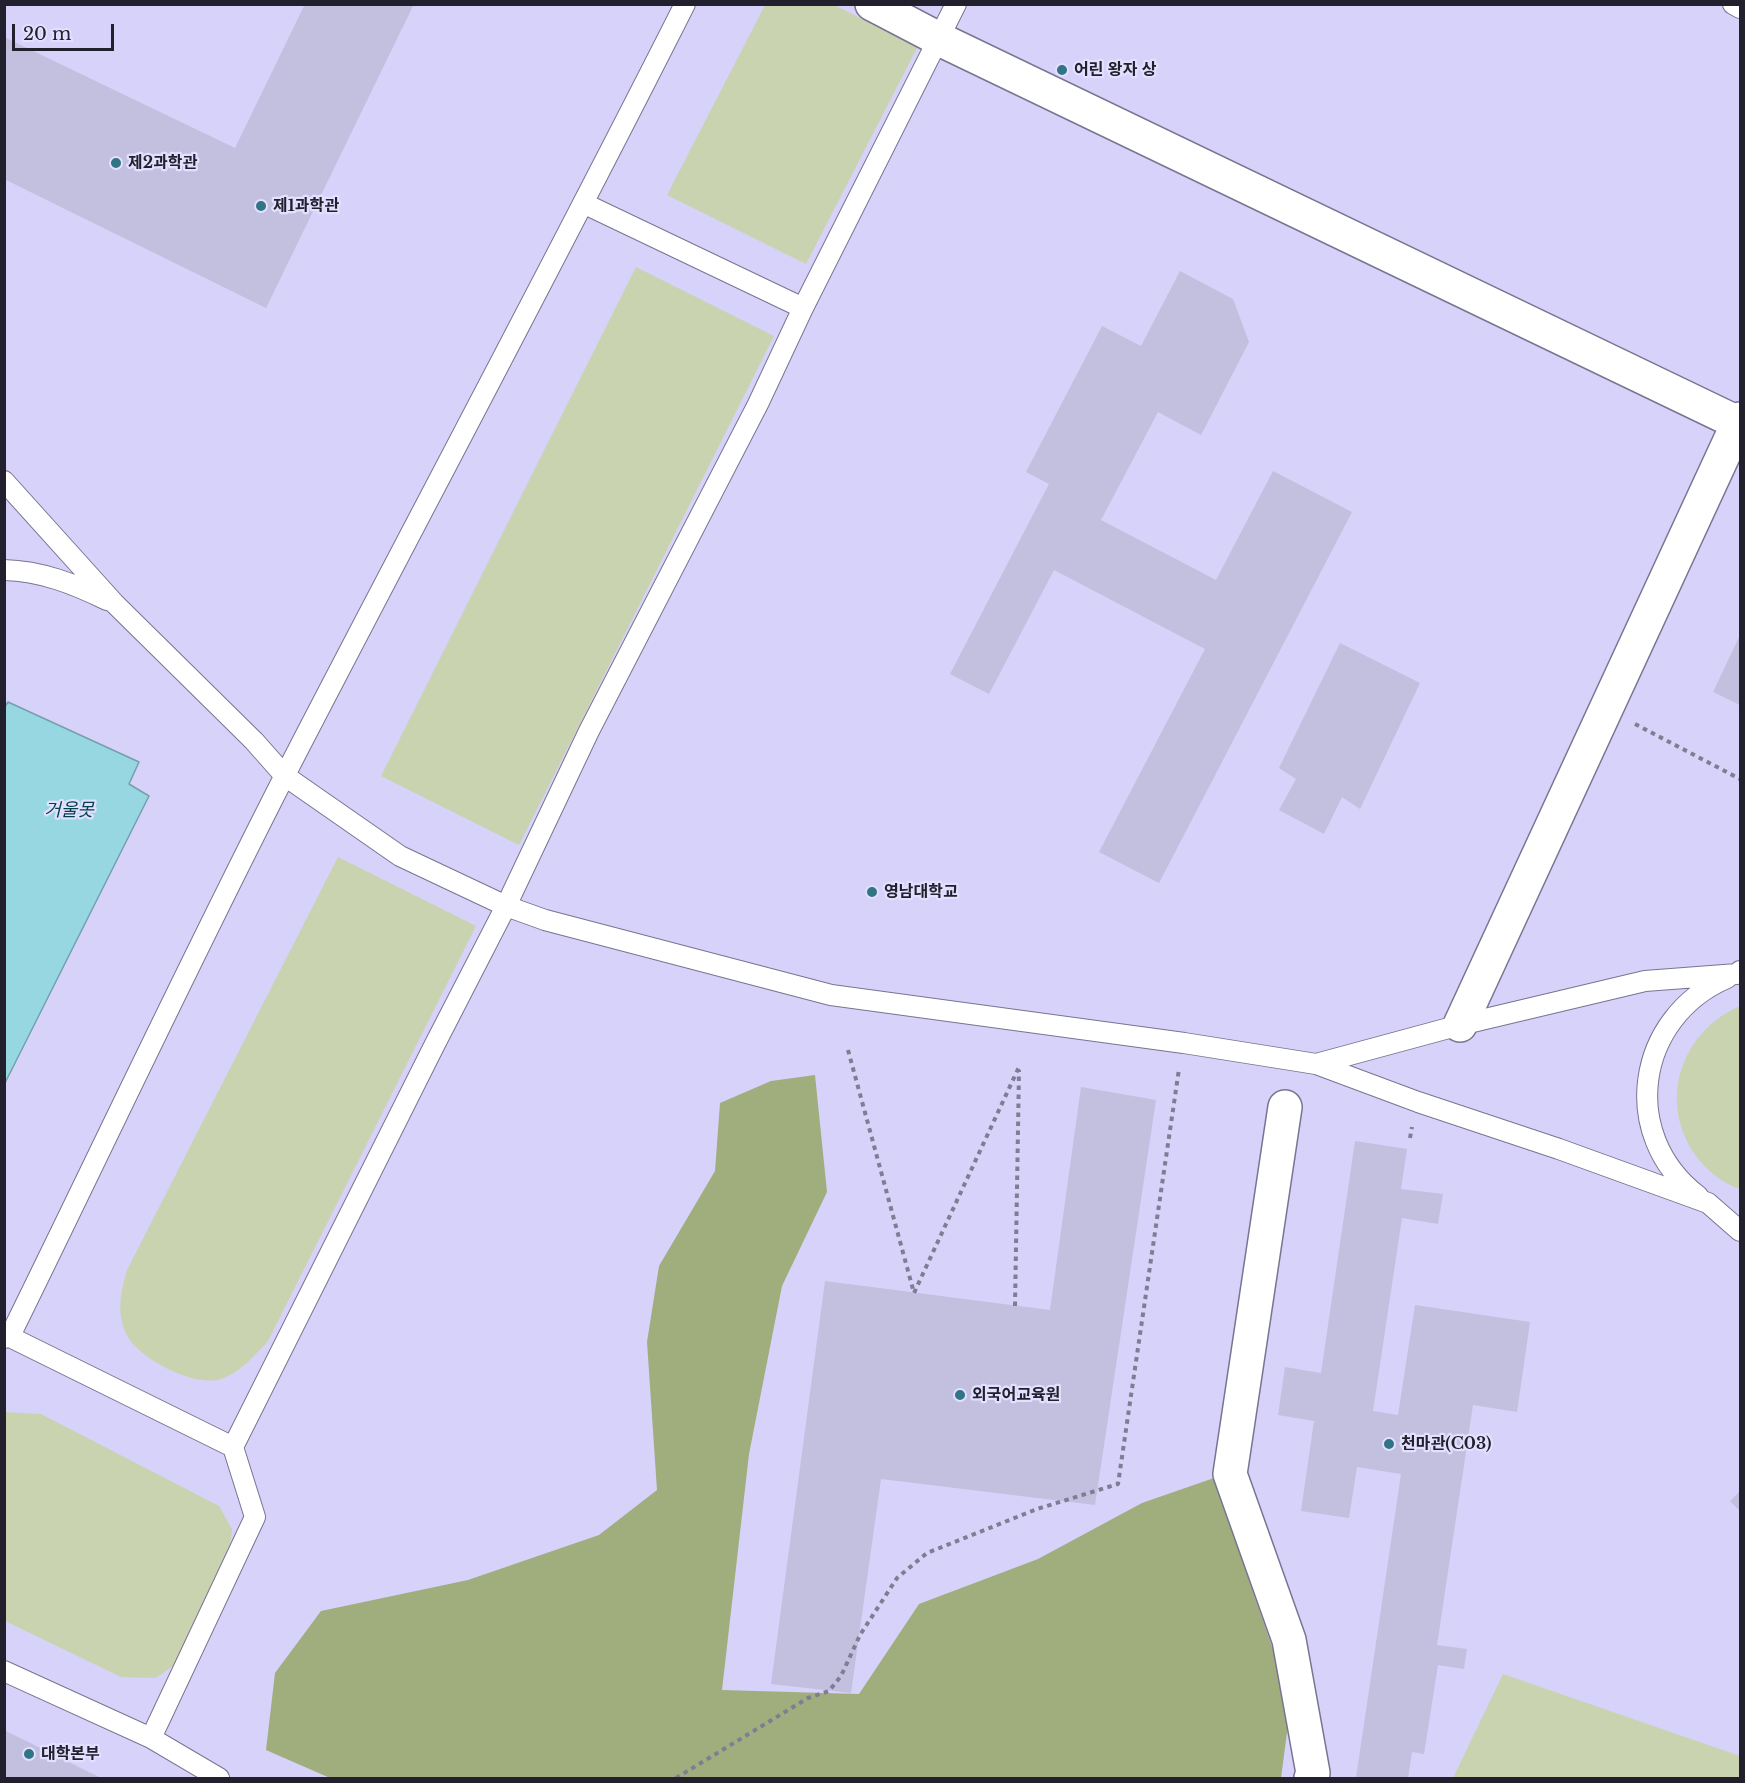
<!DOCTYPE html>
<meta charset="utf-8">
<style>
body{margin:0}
#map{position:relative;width:1745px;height:1783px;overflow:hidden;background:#e3dfff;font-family:"Libre Baskerville",serif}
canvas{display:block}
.frame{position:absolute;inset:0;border:6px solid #22202c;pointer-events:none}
.scale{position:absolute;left:12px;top:24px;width:102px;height:27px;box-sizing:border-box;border:3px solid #22202c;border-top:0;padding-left:8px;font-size:18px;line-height:21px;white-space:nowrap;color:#22202c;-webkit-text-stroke:4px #e3dfff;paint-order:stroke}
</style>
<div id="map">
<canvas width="1745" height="1783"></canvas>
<div class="frame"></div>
<div class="scale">20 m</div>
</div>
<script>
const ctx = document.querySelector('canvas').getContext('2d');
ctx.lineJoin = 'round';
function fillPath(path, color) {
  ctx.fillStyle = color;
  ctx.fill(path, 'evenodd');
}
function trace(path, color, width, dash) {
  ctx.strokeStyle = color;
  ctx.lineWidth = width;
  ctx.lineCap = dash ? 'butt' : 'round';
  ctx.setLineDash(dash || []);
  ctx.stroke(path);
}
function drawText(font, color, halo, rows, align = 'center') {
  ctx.font = font + ' "Libre Baskerville","Noto Sans KR",serif';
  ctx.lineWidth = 4.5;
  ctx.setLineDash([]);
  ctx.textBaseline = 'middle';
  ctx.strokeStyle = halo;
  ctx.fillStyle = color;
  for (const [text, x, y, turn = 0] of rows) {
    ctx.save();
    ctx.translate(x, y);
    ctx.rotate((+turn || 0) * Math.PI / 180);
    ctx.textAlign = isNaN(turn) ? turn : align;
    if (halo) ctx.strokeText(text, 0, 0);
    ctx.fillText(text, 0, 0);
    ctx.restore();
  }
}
fillPath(new Path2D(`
 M5,5H1740V1778H5Z`), '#d7d2f9');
fillPath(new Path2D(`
 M765,5H834L918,46L806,264L667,195Z
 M636,267L774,336L519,845L381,776Z
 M338,857L476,926L268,1341C254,1356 241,1372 221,1379C194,1388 133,1357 124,1329C117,1308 121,1291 127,1270Z
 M1740,1006V1189C1721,1183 1705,1169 1694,1153C1658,1099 1682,1031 1740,1006Z
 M4,1412L41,1414L219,1506L232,1529L229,1555L177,1663L156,1678L121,1677L5,1621Z
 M1503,1674L1740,1756V1778H1453Z`), '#cad3b0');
fillPath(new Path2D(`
 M815,1075L827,1192L782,1286L749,1454L722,1690L859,1694L919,1604L1038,1559L1142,1503L1214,1478L1291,1702L1281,1778H330L266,1750L275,1673L321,1611L468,1580L599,1535L657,1490L647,1342L659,1266L715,1171L720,1103L771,1081Z`), '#a0ad7d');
const water = new Path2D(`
 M8,702L139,762L129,784L149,796L5,1083L4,708Z`);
fillPath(water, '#96d7e2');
trace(water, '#73a0ab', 1.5);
fillPath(new Path2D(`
 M305,4H414L266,308L4,179V37L235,148Z
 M1180,271L1233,299L1249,342L1201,435L1158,412L1101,520L1216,580L1273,471L1352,512L1159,883L1099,852L1205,649L1054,570L989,694L950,674L1049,484L1026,472L1102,326L1141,346Z
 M1740,635V705L1713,692Z
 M1340,643L1420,683L1360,809L1342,797L1324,834L1279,810L1296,779L1279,768Z
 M1081,1087L1156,1100L1095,1505L881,1479L851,1693L771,1684L825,1281L1050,1310Z
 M1355,1141L1407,1149L1401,1189L1443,1194L1438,1224L1402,1218L1373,1411L1398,1415L1415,1305L1530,1322L1517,1412L1473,1405L1437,1645L1467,1649L1464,1669L1438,1665L1424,1754L1412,1752L1408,1778H1356L1401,1474L1357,1467L1349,1518L1301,1511L1314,1421L1278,1415L1285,1367L1321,1373Z
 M1740,1491V1511L1730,1501Z
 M4,1730L101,1778H4Z`), '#c3bfdf');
const lane = new Path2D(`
 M1733,4L1740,8
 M585,204L803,308
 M4,481L114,603L254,741L285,776L400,856L506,906L545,920L831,995L1184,1043L1316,1064L1418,1102L1559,1149L1708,1203L1740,1231
 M4,570C42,571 74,584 107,600
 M1316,1064L1460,1025L1645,981L1737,974L1740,971
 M1698,1196C1618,1135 1636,1017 1727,978
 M4,1334L233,1447
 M4,1338L10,1336C107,1139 200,939 301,744C429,497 560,252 685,4
 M4,1671L151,1738L255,1517L233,1447L434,1046L506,906L589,731L758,404L803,308L956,4
 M151,1738L219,1778`);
const street = new Path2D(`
 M872,4L939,39L1738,423
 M1460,1025L1740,419
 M1285,1107L1230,1474L1289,1640L1313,1773L1311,1778`);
trace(lane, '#787491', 22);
trace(street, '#787491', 36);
trace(new Path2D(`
 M1635,724L1740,779
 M848,1050L914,1293L1019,1067
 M1410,1138L1412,1127
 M1015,1306L1019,1070
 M676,1778L808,1698L829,1691L841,1676L860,1635L897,1578L927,1553L1037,1509L1118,1484L1179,1069`), '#807d92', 4, [4.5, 4.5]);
trace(lane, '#fff', 20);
trace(street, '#fff', 33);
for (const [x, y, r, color] of [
 [1062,70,6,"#317485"],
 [116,163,6,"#317485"],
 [261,206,6,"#317485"],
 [872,892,6,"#317485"],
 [960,1395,6,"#317485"],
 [1389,1444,6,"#317485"],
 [29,1754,6,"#317485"]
]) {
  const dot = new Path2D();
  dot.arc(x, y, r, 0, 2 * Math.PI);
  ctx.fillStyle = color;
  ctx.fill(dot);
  trace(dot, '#e3dfff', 2);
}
drawText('bold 16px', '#22202c', '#e3dfff', [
 ["어린 왕자 상",1074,70],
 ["제2과학관",128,163],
 ["제1과학관",273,206],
 ["영남대학교",884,892],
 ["외국어교육원",972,1395],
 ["천마관(C03)",1401,1444],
 ["대학본부",41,1754]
], 'left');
drawText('italic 18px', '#03424a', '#e3dfff', [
 ["거울못",69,811]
]);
</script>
